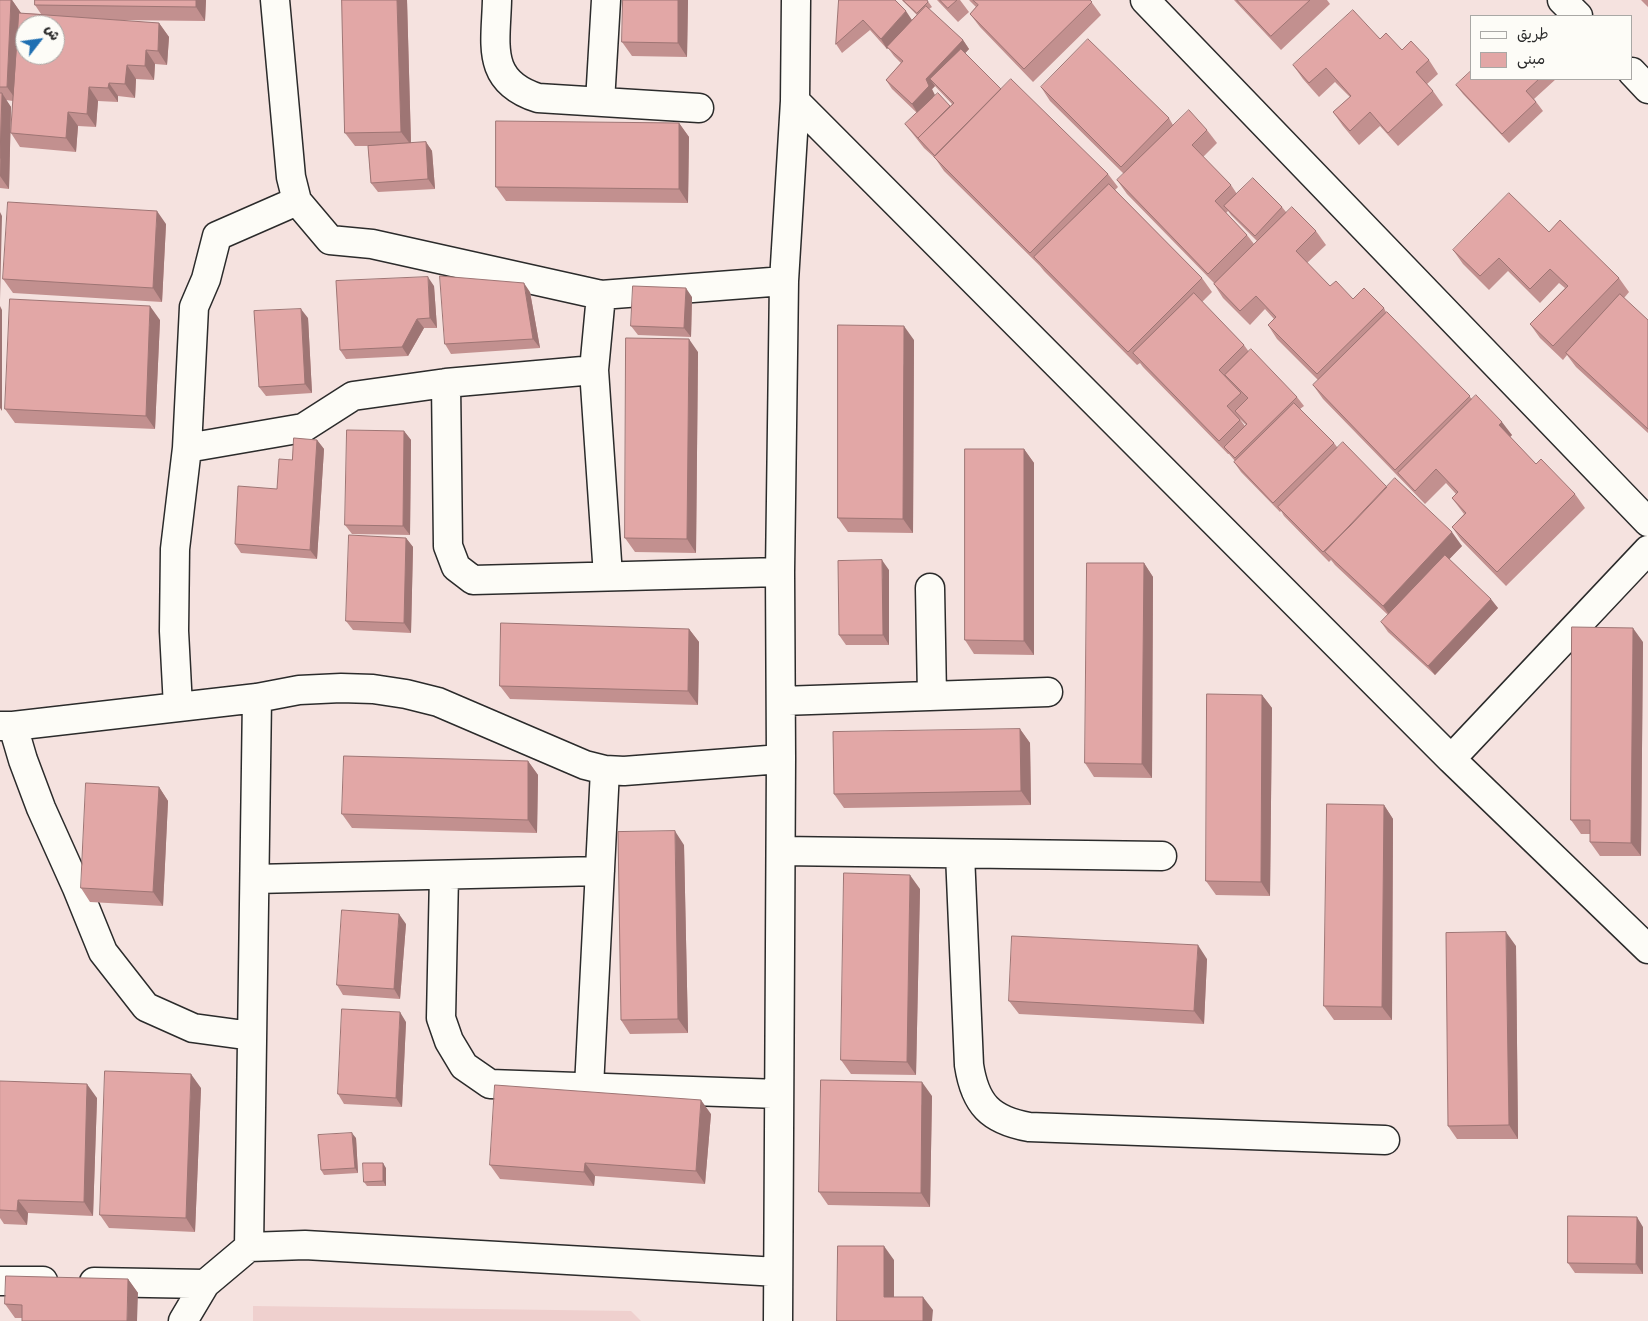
<!DOCTYPE html>
<meta charset="utf-8">
<style>
body{margin:0}
#map{position:relative;width:1648px;height:1321px;overflow:hidden;background:#f5e2df;font-family:Kalam,"Playpen Sans Arabic",sans-serif}
canvas{display:block}
.legend{position:absolute;left:1470px;top:15px;width:162px;height:65px;box-sizing:border-box;background:#fdfcf7;border:1px solid #a9a8a5;margin:0;padding:6px 9px;list-style:none;font-size:15px;color:#2b2b2b}
.legend li{display:flex;align-items:center;gap:10px;height:25px}
.legend b{width:25px;border:1px solid #a9a8a5}
.north{position:absolute;left:15px;top:15px;width:50px;height:50px;box-sizing:border-box;background:#fdfcf7;border:1px solid #a9a8a5;border-radius:50%;rotate:60deg;font-size:14px;font-weight:700;line-height:20px;text-align:center;color:#2b2b2b}
.north::after{content:'';display:block;margin:auto;width:18px;height:22px;background:#1f6fb2;clip-path:polygon(50% 0,100% 100%,50% 72%,0 100%)}
</style>
<div id="map">
<canvas width="1648" height="1321"></canvas>
<ul class="legend">
<li><b style="height:6px;background:#fdfcf7"></b>طريق</li>
<li><b style="height:14px;background:#e2a7a6"></b>مبنى</li>
</ul>
<div class="north">ش</div>
</div>
<script>
const ctx = document.querySelector('canvas').getContext('2d');
ctx.lineJoin = 'round';
function fillPath(path, color) {
  ctx.fillStyle = color;
  ctx.fill(path, 'evenodd');
}
function trace(path, color, width, dash) {
  ctx.strokeStyle = color;
  ctx.lineWidth = width;
  ctx.lineCap = dash ? 'butt' : 'round';
  ctx.setLineDash(dash || []);
  ctx.stroke(path);
}
fillPath(new Path2D(`
 M253,1306L631,1311L641,1321H253Z`), '#efd0ce');
const street = new Path2D(`
 M275,0L291,177L297,201L330,240L372,244L601,295L784,281
 M497,0C496,44 485,81 538,98L699,108
 M1145,0L1648,522
 M1562,0L1578,16
 M1632,72L1648,89
 M795,101L1451,759L1648,550
 M600,102L606,0
 M601,295L594,370L608,576
 M446,383L448,546L456,567L473,580L780,572
 M187,448L303,428L353,396L446,383L594,370
 M930,588L932,696
 M781,701L1048,692
 M178,707L174,631L175,549L187,448L194,307L206,279L217,236L297,201
 M0,726H13L257,698L299,690L341,688L373,689L406,694L438,702L585,765L605,770L624,771L781,759
 M13,726L23,760L41,808L77,888L103,952L146,1007L193,1028L252,1036
 M1451,759L1648,949
 M781,851L1162,856
 M960,854L969,1065C975,1104 990,1120 1029,1127L1385,1140
 M444,875L441,1018L449,1041L464,1066L490,1084L779,1094
 M255,879L600,871
 M589,1087L605,770
 M249,1247L257,698
 M0,1281H43
 M94,1282L205,1284
 M183,1321L205,1284L249,1247L305,1245L778,1272
 M778,1321L781,759L780,572L784,281L795,101L796,0`);
trace(street, '#2b2b2b', 31);
trace(street, '#fdfcf7', 28);
fillPath(new Path2D(`
 M0,0H12L21,13L41,14L35,5L206,0L205,21L113,20L159,23L169,37L167,65L155,64L154,80L136,79L135,98L118,96V102L98,101L96,127L78,126L76,152L20,147L11,133L13,101L6,100L11,107L9,189L0,188Z
 M342,0H407L411,143L426,142L432,151L435,189L378,192L371,183L368,146H355L345,133Z
 M688,0L687,57L632,56L622,42Z
 M839,0L912,20L917,15L902,0H927L932,7L929,9L963,40L969,49L965,53L1001,89L1108,174L1118,187L1115,190L1202,278L1212,292L1202,302L1244,345L1249,352L1297,397L1304,406L1300,409L1334,443L1337,447L1462,546L1449,559L1498,608L1435,675L1388,632L1381,622L1388,615L1335,565L1331,560L1329,562L1284,516L1281,511L1280,512L1241,472L1234,462L1235,461L1229,454H1228L1143,367L1140,363L1137,365L1044,271L1040,266L944,171L935,158L924,148L905,124L917,113L892,89L886,80L901,63L894,56L888,48L887,49L870,30L842,53L836,44ZM935,86L952,104L950,106L933,98L932,89ZM1239,418L1246,425L1245,426Z
 M937,0H960L969,12L958,22Z
 M969,0H1090L1101,15L1033,82L980,27L970,14L976,7Z
 M1234,0H1327L1330,4L1281,50Z
 M1641,0H1648V7Z
 M1380,39L1402,50L1429,60L1438,74L1427,84L1433,91L1443,105L1398,146L1380,126L1359,145L1343,126L1333,112L1350,97L1335,82L1319,97L1303,79L1293,65Z
 M1472,79H1556L1534,99L1543,111L1509,143L1463,94L1456,85Z
 M1041,87L1169,118L1173,125L1207,130L1217,143L1203,157L1231,185L1237,194L1282,207L1286,212L1316,231L1326,245L1307,263L1330,286L1353,299L1384,308L1386,312L1472,399L1512,435L1510,437L1536,464L1575,494L1585,508L1506,586L1461,540L1452,527L1464,514L1452,498L1456,494L1446,483L1425,504L1323,399L1313,385L1318,380L1277,339L1268,325L1274,319L1265,309L1250,325L1223,298L1214,284V283L1127,194L1117,180L1124,174L1050,101ZM1228,211L1231,215L1257,241L1254,244L1247,235L1226,213Z
 M679,123L689,137L688,203L506,201L496,187Z
 M166,224L162,302L13,293L3,279Z
 M1549,232L1619,278L1629,292L1624,298L1648,320V433L1576,367L1567,355L1563,360L1540,338L1530,324L1565,288L1559,283L1540,303L1508,271L1489,290L1463,264L1453,250Z
 M434,286L437,328H424L408,356L346,359L340,350Z
 M530,292L540,348L451,354L445,344Z
 M692,297L691,337L638,335L631,326Z
 M308,318L312,393L266,396L259,387Z
 M160,320L155,429L15,423L5,409Z
 M914,340L913,533L848,532L838,518Z
 M698,352L696,553L635,552L625,538Z
 M404,431L411,440L410,535L352,534L345,525Z
 M317,440L324,449L317,559L241,553L235,544L277,489L292,460Z
 M1024,449L1034,463V655L974,654L965,640Z
 M406,538L413,547L411,633L353,630L346,621Z
 M1144,563L1153,577L1152,778L1094,777L1085,763Z
 M889,570V645H846L839,635Z
 M689,629L699,642L698,705L510,699L500,686Z
 M1643,642L1641,856H1600L1590,842V834H1581L1571,820Z
 M1262,695L1272,708L1270,896L1216,895L1206,881Z
 M1020,729L1030,743L1031,805L844,808L834,794Z
 M528,761L538,775L537,833L352,828L342,814Z
 M159,787L168,801L163,906L90,902L81,888Z
 M1384,805L1393,819L1392,1020H1334L1324,1006Z
 M684,845L688,1033L630,1034L621,1020Z
 M920,889L916,1075L851,1074L841,1060Z
 M406,924L400,999L343,995L337,985Z
 M1516,946L1518,1139H1457L1448,1126Z
 M1207,959L1204,1024L1019,1014L1009,1001Z
 M406,1022L402,1107L344,1104L338,1094Z
 M0,1081L97,1098L93,1216L28,1213L27,1225L4,1224L0,1218Z
 M201,1088L195,1232L109,1228L100,1215Z
 M932,1096L930,1207L828,1205L819,1192Z
 M711,1114L705,1184L595,1176L594,1186L500,1179L490,1165Z
 M356,1138L358,1173L324,1175L321,1170Z
 M386,1168V1186H367L364,1182Z
 M1643,1227V1274L1575,1273L1568,1263Z
 M128,1279L138,1293L22,1318H15L5,1304Z`), '#c2908f');
fillPath(new Path2D(`
 M11,0H12L21,13L17,101L7,87Z
 M196,0H206L205,21L196,7Z
 M397,0H407L411,145L401,132Z
 M678,0H688L687,57L678,43Z
 M906,11L912,20L887,49L881,39Z
 M159,23L169,37L167,65L158,51Z
 M963,40L969,49L936,85L930,79L935,86L932,89L935,95L918,114L912,104L926,79Z
 M146,50L155,64L154,80L145,66Z
 M127,65L136,79L135,98L125,84Z
 M109,83L118,96V102L108,88Z
 M89,87L98,101L96,127L87,114Z
 M2,93L11,107L9,189L0,176Z
 M68,112L78,126L76,152L66,138Z
 M679,123L689,137L688,203L679,189Z
 M426,142L432,151L435,189L428,179Z
 M157,211L166,224L162,302L153,288Z
 M0,212L2,216L0,300Z
 M428,277L434,286L437,328L430,318Z
 M524,283L530,292L540,348L533,339Z
 M686,288L692,297L691,337L684,328Z
 M0,306L2,310V411L0,408Z
 M150,306L160,320L155,429L146,416Z
 M301,309L308,318L312,393L305,384Z
 M417,319L424,328L408,356L402,347Z
 M904,326L914,340L913,533L903,519Z
 M689,339L698,352L696,553L687,539Z
 M1502,422L1512,435L1508,439L1499,425Z
 M404,431L411,440L410,535L403,526Z
 M317,440L324,449L317,559L310,550Z
 M1024,449L1034,463V655L1024,641Z
 M1452,532L1462,546L1392,619L1383,606Z
 M406,538L413,547L411,633L404,623Z
 M882,560L889,570V645L883,635Z
 M1144,563L1153,577L1152,778L1142,764Z
 M1491,599L1498,608L1435,675L1428,666Z
 M1633,628L1643,642L1641,856L1631,843Z
 M689,629L699,642L698,705L688,691Z
 M1262,695L1272,708L1270,896L1261,882Z
 M1020,729L1030,743L1031,805L1021,791Z
 M528,761L538,775L537,833L528,820Z
 M159,787L168,801L163,906L153,892Z
 M1384,805L1393,819L1392,1020L1382,1007Z
 M675,831L684,845L688,1033L678,1019Z
 M910,875L920,889L916,1075L907,1062Z
 M399,914L406,924L400,999L394,989Z
 M1506,932L1516,946L1518,1139L1509,1125Z
 M1198,945L1207,959L1204,1024L1194,1011Z
 M400,1012L406,1022L402,1107L396,1098Z
 M191,1074L201,1088L195,1232L186,1218Z
 M922,1082L932,1096L930,1207L921,1193Z
 M87,1084L97,1098L93,1216L84,1202Z
 M701,1100L711,1114L705,1184L696,1171Z
 M352,1133L356,1138L358,1173L355,1168Z
 M383,1163L386,1168V1186L383,1181Z
 M585,1163L595,1176L594,1186L584,1172Z
 M18,1200L28,1213L27,1225L17,1211Z
 M1637,1217L1643,1227V1274L1636,1264Z
 M884,1246L894,1260V1310L884,1297Z
 M128,1279L138,1293L137,1321H127Z
 M923,1297L933,1310L932,1321H923Z`), '#9e7574');
const building = new Path2D(`
 M0,0H11L7,87H0Z
 M35,0H196V7L35,5Z
 M342,0H397L401,132L345,133Z
 M623,0H678V43L622,42Z
 M839,0H895L906,11L881,39L863,20L836,44Z
 M903,0H927L928,2L917,13Z
 M940,0H957L948,8Z
 M973,0H1090L1092,2L1024,69L970,14L978,5Z
 M1237,0H1310L1271,36Z
 M926,6L963,40L926,79L929,86L912,104L886,80L903,61L887,47Z
 M1353,10L1380,39L1386,33L1402,50L1411,41L1429,60L1416,72L1433,91L1388,133L1370,112L1350,131L1333,112L1351,96L1326,68L1309,83L1293,65Z
 M19,13L159,23L158,51L146,50L145,66L127,65L125,84L109,83L108,88L89,87L87,114L68,112L66,138L11,133ZM25,25H55V55H25Z
 M1088,39L1169,118L1121,167L1041,87Z
 M961,49L1001,89L935,156L918,138L954,103L930,79Z
 M1472,70V79H1539L1526,91L1536,102L1502,134L1456,85Z
 M1011,79L1108,174L1030,253L934,157Z
 M0,93H2L0,158Z
 M938,93L950,106L918,138L905,124Z
 M1189,110L1207,130L1192,145L1231,185L1215,201L1247,235L1208,274L1117,180Z
 M496,121L679,123V189L496,187Z
 M426,142L428,179L371,183L368,146Z
 M1253,178L1282,207L1255,236L1224,206Z
 M1109,184L1202,278L1128,352L1034,257Z
 M1509,193L1549,232L1560,220L1619,278L1553,346L1530,324L1568,286L1550,269L1530,289L1499,258L1480,276L1453,250Z
 M8,202L157,211L153,288L3,279Z
 M1292,207L1316,231L1296,251L1330,286L1336,281L1353,299L1364,288L1384,308L1317,374L1268,325L1276,317L1256,296L1240,311L1214,284Z
 M440,276L524,283L533,339L445,344Z
 M428,277L430,318L417,319L402,347L340,350L336,281Z
 M633,286L686,288L684,328L631,326Z
 M1194,293L1244,345L1219,370L1241,393L1227,406L1240,420L1219,441L1133,353Z
 M1620,294L1648,320V429L1566,353Z
 M10,299L150,306L146,416L5,409Z
 M301,309L305,384L259,387L254,311Z
 M1387,312L1470,396L1395,470L1313,385Z
 M838,325L904,326L903,519L838,518Z
 M626,338L689,339L687,539L625,538Z
 M1251,349L1297,397L1235,458L1224,447L1247,424L1235,411L1248,398L1225,375Z
 M1476,395L1502,422L1499,425L1536,464L1541,459L1575,494L1497,572L1452,527L1466,513L1452,498L1458,492L1436,469L1415,491L1398,473Z
 M1294,403L1334,443L1273,503L1234,462Z
 M347,430L404,431L403,526L345,525Z
 M294,438L317,440L310,550L235,544L238,486L277,489L279,459L292,460Z
 M1343,442L1387,487L1350,526L1323,552L1278,507Z
 M965,449H1024V641L965,640Z
 M1395,478L1452,532L1383,606L1325,552Z
 M349,535L406,538L404,623L346,621Z
 M1445,555L1491,599L1428,666L1381,622Z
 M882,560L883,635H839L838,561Z
 M1087,563H1144L1142,764L1085,763Z
 M501,623L689,629L688,691L500,686Z
 M1572,627L1633,628L1631,843L1590,842V820H1571Z
 M1207,694L1262,695L1261,882L1206,881Z
 M1020,729L1021,791L834,794L833,732Z
 M344,756L528,761V820L342,814Z
 M86,783L159,787L153,892L81,888Z
 M1327,804L1384,805L1382,1007L1324,1006Z
 M675,831L678,1019L621,1020L618,832Z
 M844,873L910,875L907,1062L841,1060Z
 M342,910L399,914L394,989L337,985Z
 M1506,932L1509,1125L1448,1126L1446,933Z
 M1012,936L1198,945L1194,1011L1009,1001Z
 M342,1009L400,1012L396,1098L338,1094Z
 M105,1071L191,1074L186,1218L100,1215Z
 M821,1080L922,1082L921,1193L819,1192Z
 M0,1081L87,1084L84,1202L18,1200L17,1211L0,1210Z
 M495,1085L701,1100L696,1171L585,1163L584,1172L490,1165Z
 M352,1133L355,1168L321,1170L318,1135Z
 M363,1163H383V1181L364,1182Z
 M1568,1216L1637,1217L1636,1264L1568,1263Z
 M838,1246H884V1297H923V1321H837Z
 M6,1276L128,1279L127,1321H22V1305L5,1304Z`);
fillPath(building, '#e2a7a6');
trace(building, '#9e7574', 1);
</script>
